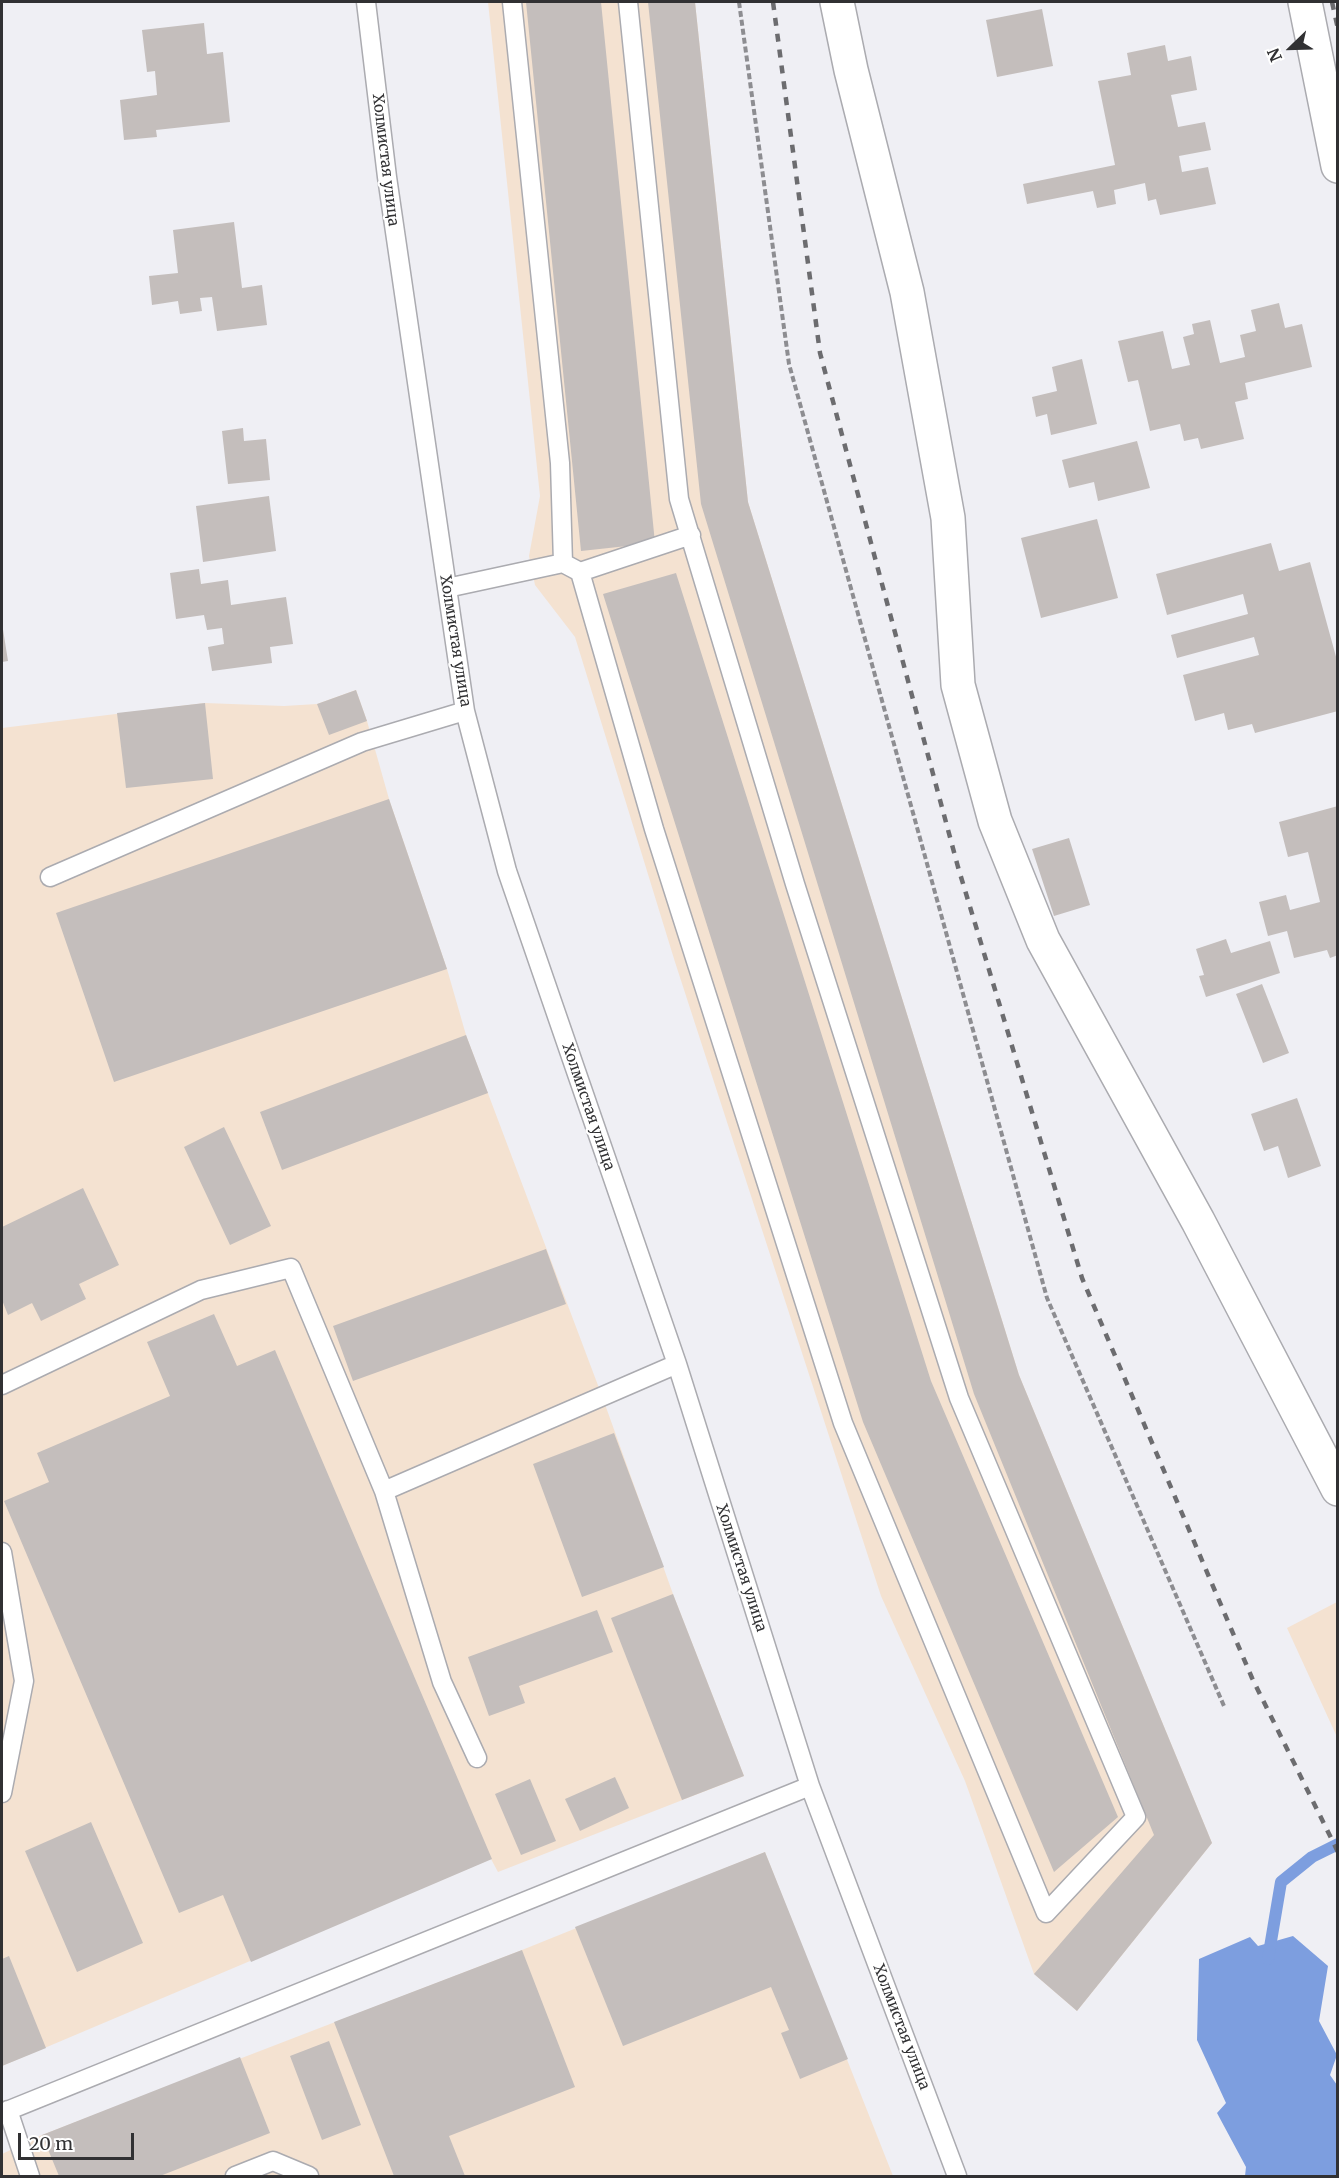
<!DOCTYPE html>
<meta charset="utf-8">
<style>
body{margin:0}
#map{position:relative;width:1339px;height:2178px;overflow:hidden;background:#efeff4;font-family:Merriweather,serif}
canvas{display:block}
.frame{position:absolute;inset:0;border:3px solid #313133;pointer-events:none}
.north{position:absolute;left:1261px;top:18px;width:60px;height:60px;-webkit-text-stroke:4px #fff;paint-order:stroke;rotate:247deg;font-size:16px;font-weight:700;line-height:24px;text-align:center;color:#313133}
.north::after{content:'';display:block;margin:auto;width:21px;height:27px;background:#313133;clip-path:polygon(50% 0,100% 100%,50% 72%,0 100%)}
.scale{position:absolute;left:18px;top:2133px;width:116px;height:27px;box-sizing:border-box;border:3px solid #313133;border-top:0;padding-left:8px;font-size:18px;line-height:21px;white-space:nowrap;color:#313133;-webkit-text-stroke:4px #fff;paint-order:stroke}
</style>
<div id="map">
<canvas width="1339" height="2178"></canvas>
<div class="frame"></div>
<div class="north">N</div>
<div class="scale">20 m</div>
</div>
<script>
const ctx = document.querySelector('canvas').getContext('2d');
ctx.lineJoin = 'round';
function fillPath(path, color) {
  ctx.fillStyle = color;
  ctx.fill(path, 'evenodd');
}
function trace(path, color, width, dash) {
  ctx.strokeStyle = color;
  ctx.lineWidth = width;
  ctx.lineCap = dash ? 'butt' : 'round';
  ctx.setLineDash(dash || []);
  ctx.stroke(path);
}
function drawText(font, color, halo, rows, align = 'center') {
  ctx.font = font + ' Merriweather,serif';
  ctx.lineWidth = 4.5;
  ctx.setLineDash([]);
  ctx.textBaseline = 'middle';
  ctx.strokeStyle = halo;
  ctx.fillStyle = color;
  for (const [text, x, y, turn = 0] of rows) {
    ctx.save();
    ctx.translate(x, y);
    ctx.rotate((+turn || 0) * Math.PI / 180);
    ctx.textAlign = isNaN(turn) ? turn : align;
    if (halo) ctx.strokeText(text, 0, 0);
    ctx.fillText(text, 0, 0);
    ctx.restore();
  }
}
fillPath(new Path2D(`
 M488,2H695L748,502L1019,1375L1212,1843L1077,2011L1034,1974L965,1781L881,1596L675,962L575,637L535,585L529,556L540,496Z
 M356,690L367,721L389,799L447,969L466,1035L602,1396L673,1594L744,1776L498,1872L491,1859L2,2066V728L205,703L284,706L317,704Z
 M1337,1602V1737L1287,1628Z
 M765,1852L893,2176H2V2154L42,2135L522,1950Z`), '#f4e2d1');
fillPath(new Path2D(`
 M1293,1936L1328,1966L1319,2021L1337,2055L1330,2075L1337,2085V2176H1245L1246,2167L1217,2113L1226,2103L1197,2040L1199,1959L1250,1937L1258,1946Z`), '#7d9edf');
trace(new Path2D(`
 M1268,1959L1281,1882L1312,1857L1338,1844`), '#7d9edf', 12);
fillPath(new Path2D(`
 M526,2H601L655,543L581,551Z
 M648,2H695L748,502L1019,1375L1212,1843L1077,2011L1034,1974L1154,1835L974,1394L701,504Z
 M1042,9L1053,66L997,77L986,20Z
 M204,23L207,54L223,52L230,122L156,130L157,137L124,140L120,100L157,95L155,71L147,72L142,30Z
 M1165,45L1168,61L1191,56L1197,90L1171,95L1178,127L1205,122L1211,150L1179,156L1182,172L1208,167L1216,204L1160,215L1156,199L1148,201L1145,183L1114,190L1116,204L1097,208L1093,191L1027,204L1023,184L1115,165L1098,81L1131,75L1127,53Z
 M234,222L242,288L262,285L267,325L217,331L212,297L200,298L202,311L180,314L178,301L152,305L149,276L178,273L173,230Z
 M1279,303L1285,328L1302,324L1312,367L1245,383L1248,399L1235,402L1244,439L1201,449L1198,438L1184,441L1180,424L1150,431L1138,380L1128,382L1118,341L1163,331L1172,369L1190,365L1183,337L1194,334L1192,324L1210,320L1220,363L1245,357L1240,335L1256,331L1251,310Z
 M1082,359L1097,424L1051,435L1047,414L1036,417L1032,397L1057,391L1052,367Z
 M243,428L244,441L266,439L270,480L228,484L222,431Z
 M1137,441L1150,488L1098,501L1094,482L1069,488L1062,460Z
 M269,496L276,551L203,562L196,506Z
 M1097,519L1118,598L1041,618L1021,538Z
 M1271,543L1279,571L1310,562L1338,664V711L1255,733L1252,724L1228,730L1224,713L1195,721L1183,675L1259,655L1254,637L1177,658L1171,635L1248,614L1243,594L1167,615L1156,574Z
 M199,569L201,584L228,580L231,605L286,597L293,644L270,647L272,663L212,671L208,647L224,644L222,628L207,630L204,615L176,619L170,573Z
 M676,573L931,1381L1118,1817L1054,1872L863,1422L603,594Z
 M2,623L8,661L2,662Z
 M356,690L367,721L329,735L317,704Z
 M205,703L213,779L126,788L117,713Z
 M389,799L447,969L114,1082L56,913Z
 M1338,806V955L1330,958L1327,950L1294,958L1287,931L1268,936L1259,902L1286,895L1290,910L1320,902L1308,852L1288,857L1279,822Z
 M1069,838L1090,905L1054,916L1032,849Z
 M1226,939L1231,953L1270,941L1280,973L1206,997L1199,976L1204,975L1196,949Z
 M1262,984L1289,1053L1263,1063L1236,994Z
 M466,1035L488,1093L282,1170L260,1112Z
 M1297,1098L1321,1166L1288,1178L1278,1146L1264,1151L1251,1114Z
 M224,1127L271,1226L230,1245L184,1147Z
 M83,1188L119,1265L79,1284L86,1299L41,1321L32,1303L8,1315L2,1300V1227Z
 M546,1249L566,1304L353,1381L333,1326Z
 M214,1314L237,1366L275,1350L492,1859L251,1962L223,1895L179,1913L4,1501L49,1482L37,1453L170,1396L147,1342Z
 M614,1433L664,1567L582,1597L533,1464Z
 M673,1594L744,1776L682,1800L611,1618Z
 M597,1610L613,1652L519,1686L525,1703L489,1716L468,1657Z
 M615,1777L629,1808L580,1831L565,1799Z
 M530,1779L556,1841L521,1855L495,1794Z
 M91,1822L143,1943L77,1972L25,1851Z
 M765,1852L848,2059L800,2079L781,2033L789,2030L771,1987L623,2046L575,1927Z
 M522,1950L575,2087L449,2136L465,2176H394L334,2022Z
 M9,1956L46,2048L2,2066V1959Z
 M329,2041L361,2125L322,2140L290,2056Z
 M240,2057L270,2133L160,2176H59L42,2135Z`), '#c4bebc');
const service = new Path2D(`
 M366,2L387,177L465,711L507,871L677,1364L810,1786L957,2176
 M512,2L560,463L563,563
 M580,572L654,829L843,1423L1046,1913L1136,1817L959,1398L795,884L679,499L628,2
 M447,588L563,563L580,572L691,535
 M50,877L362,742L465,711
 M2,1385L201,1290L291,1268L384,1491
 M2,1552L24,1681L2,1793
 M477,1758L442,1682L384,1491L677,1364
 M8,2110L30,2176
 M2,2113L810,1786
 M235,2176L273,2161L309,2176`);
const minor = new Path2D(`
 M837,2L851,70L907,292L948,518L958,685L995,821L1043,940L1198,1221L1338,1489
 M1305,2L1338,166`);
trace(service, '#ababb0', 21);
trace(minor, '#ababb0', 36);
trace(new Path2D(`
 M739,2L789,364L1047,1298L1224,1706`), '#8d8d91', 4, [6, 3]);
trace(service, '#fff', 18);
trace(minor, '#fff', 33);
trace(new Path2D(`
 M773,2L820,353L958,867L1082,1278L1252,1678L1338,1852
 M1332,2L1338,29`), '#6c6c6f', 4.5, [8, 8]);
drawText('15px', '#313133', '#fff', [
 ["Холмистая улица",385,160,83],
 ["Холмистая улица",455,641,81],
 ["Холмистая улица",588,1107,71],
 ["Холмистая улица",741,1568,72],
 ["Холмистая улица",901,2027,69]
]);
</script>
